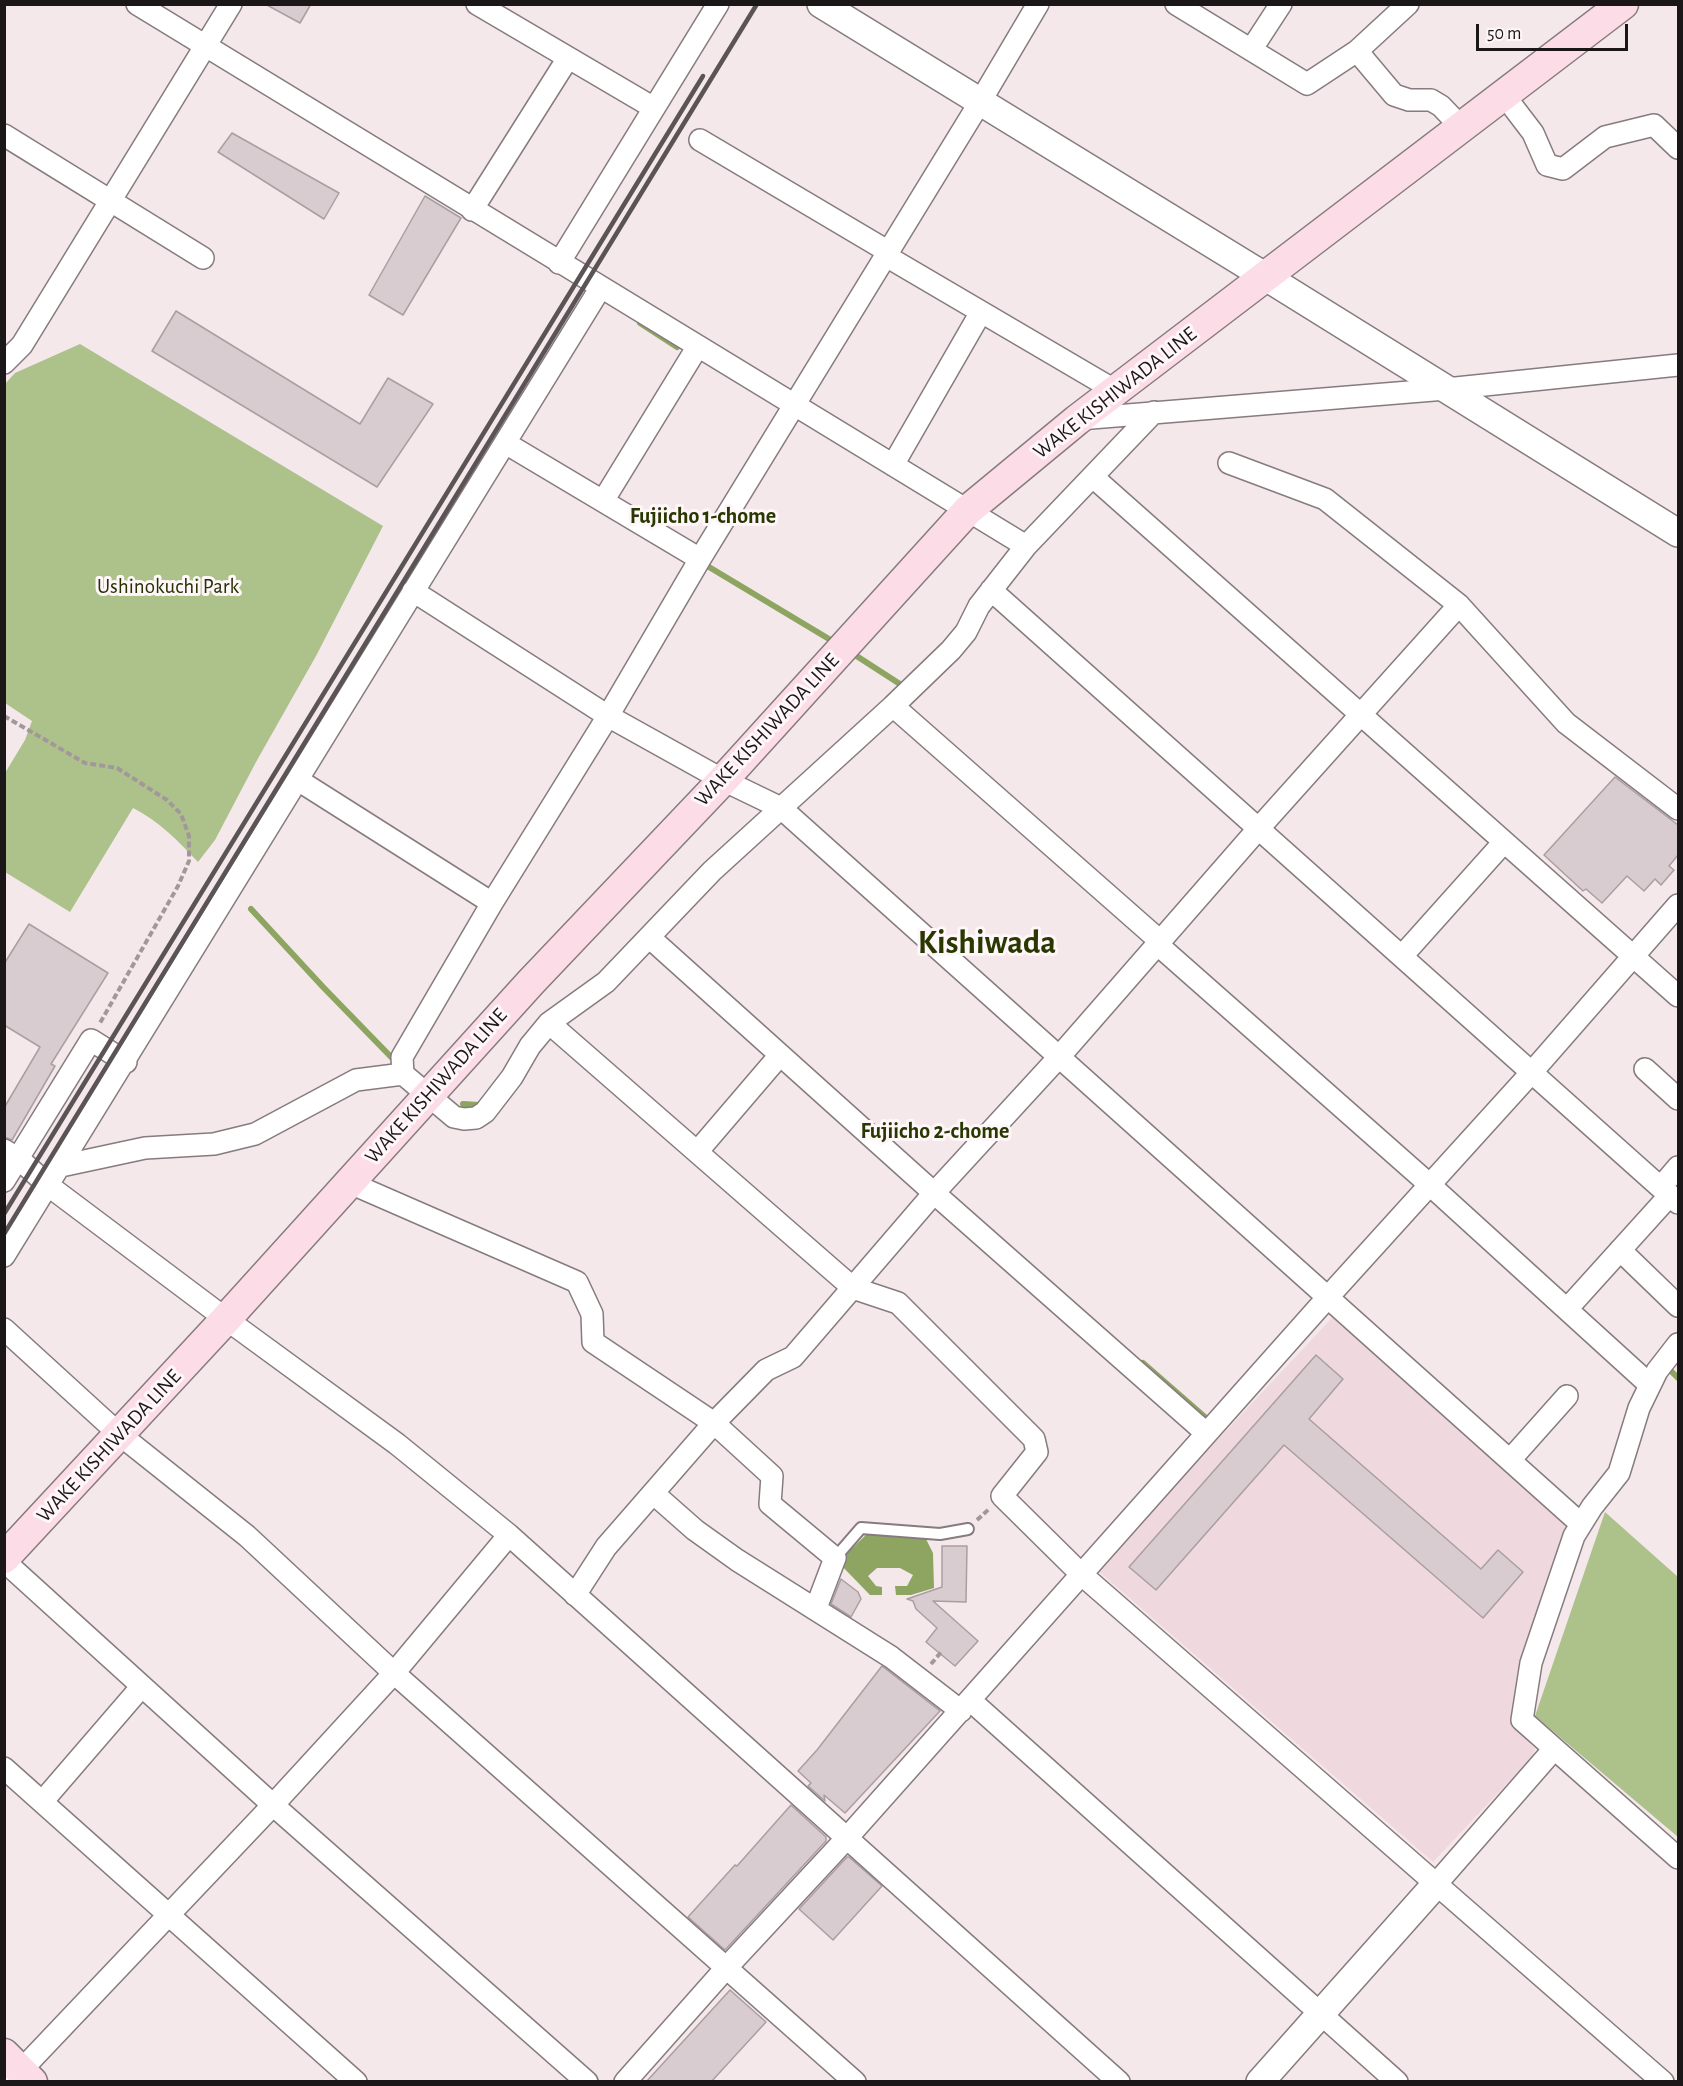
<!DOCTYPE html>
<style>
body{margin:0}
#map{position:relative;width:1683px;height:2086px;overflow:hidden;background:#f4e8eb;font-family:"Alegreya Sans",sans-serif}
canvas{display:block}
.frame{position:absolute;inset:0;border:6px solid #1b1617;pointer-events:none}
.scale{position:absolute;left:1476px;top:24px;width:152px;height:27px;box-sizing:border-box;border:3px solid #1b1617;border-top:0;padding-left:8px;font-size:18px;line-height:21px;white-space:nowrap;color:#1b1617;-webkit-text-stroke:4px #fef6f8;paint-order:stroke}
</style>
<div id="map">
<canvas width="1683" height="2086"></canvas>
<div class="frame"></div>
<div class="scale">50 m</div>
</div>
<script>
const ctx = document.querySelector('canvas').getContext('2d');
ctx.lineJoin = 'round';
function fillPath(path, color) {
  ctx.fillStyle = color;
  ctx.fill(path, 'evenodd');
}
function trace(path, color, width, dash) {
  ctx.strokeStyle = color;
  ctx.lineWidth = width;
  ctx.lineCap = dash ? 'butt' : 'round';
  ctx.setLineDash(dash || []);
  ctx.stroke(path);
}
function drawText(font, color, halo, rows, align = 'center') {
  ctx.font = font + ' "Alegreya Sans",sans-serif';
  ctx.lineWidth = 6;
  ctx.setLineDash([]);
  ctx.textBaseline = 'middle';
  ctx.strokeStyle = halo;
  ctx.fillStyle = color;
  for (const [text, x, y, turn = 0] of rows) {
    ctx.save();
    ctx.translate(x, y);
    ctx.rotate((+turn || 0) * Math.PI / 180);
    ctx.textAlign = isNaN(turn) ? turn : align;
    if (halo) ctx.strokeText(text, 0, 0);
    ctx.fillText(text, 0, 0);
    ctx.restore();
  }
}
fillPath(new Path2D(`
 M1333,1317L1568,1525L1511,1724L1535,1749L1532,1757L1433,1862L1096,1569Z`), '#efd9df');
fillPath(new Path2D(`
 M80,344L383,526L316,656L256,762L215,840L198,862C178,841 159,821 133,808L70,912L5,872V773L25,740L32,721L5,703L4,385L15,373Z
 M1605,1512L1678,1577V1837L1535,1716Z`), '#adc18a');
fillPath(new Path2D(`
 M868,1533L926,1539L933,1553L934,1588L911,1595H896L895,1586H907L913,1575L900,1568H877L868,1576L876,1586L882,1587V1595H870L838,1562Z`), '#8da560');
trace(new Path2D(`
 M640,323L677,347
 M709,567L834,642
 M855,655L903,686
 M251,909L323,987L394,1060
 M463,1104L479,1105L483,1101
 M1143,1363L1206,1418
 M1669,1369L1678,1378`), '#8da560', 6);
const building = new Path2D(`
 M265,4H311L300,23Z
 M232,133L339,193L324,219L218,152Z
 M425,196L461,218L403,315L369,295Z
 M176,311L360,424L388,378L433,404L377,487L152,351Z
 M1615,777L1678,825V855L1669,866L1674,870L1661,885L1655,879L1644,891L1627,876L1602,903L1586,889L1583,891L1544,855Z
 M29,924L108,973L51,1064L55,1066L12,1140L4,1137V1108L40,1047L4,1025V964Z
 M1316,1355L1343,1379L1309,1419L1481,1569L1498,1550L1523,1572L1483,1618L1284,1445L1156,1590L1129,1567Z
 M942,1546H967L966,1602L933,1601L978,1641L955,1666L926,1642L937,1628L916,1609L913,1601L907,1599L942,1587Z
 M841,1579L858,1592L861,1599L851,1617L831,1604Z
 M882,1666L940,1711L845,1813L824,1795L825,1801L808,1786L811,1783L798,1771L817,1750Z
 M791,1805L826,1837V1841L725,1950L688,1917L735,1865L737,1866Z
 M847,1857H849L882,1886L833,1940L799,1909Z
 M730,1990L766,2022L711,2082H646Z`);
fillPath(building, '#d9ccd0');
trace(building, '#aa9ea1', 1.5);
const service = new Path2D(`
 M835,1558L861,1528L940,1534L968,1529`);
const minor = new Path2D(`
 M137,4L1026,546
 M477,4L654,108
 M1176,4L1307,84L1357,51L1408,4
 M1251,50L1281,4
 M1357,51L1394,95L1409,100H1431L1441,106L1462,128
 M1504,95L1533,133L1547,165L1563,169L1605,137L1654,125L1678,148
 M4,135L203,258
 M700,140L889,252
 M472,210L568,58
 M886,256L1116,391
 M559,263L718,4
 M4,363L22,345L231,4
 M1079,419L1446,389L1678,365
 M507,444L700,559
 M1229,463L1325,499L1459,605L1566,723L1678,809
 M893,465L981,312
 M1093,477L1678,996
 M603,501L698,346
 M991,590L1678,1203
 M413,591L608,716L723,780L781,808L1581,1524
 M893,706L1160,941
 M298,780L492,903
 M649,937L934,1193L1206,1433
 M1157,944L1430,1185L1650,1385
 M1402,956L1504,842
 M549,1023L853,1288L898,1303L1034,1439L1037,1452L1002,1496L1081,1574L1663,2082
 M1645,1069L1678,1099
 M403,1074L402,1057L492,903L608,716L700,559L980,102L1038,4
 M4,1150L19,1159L49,1186L226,1319L397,1444L509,1535L1119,2082
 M697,1152L780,1055
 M61,1166L145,1148L214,1144L255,1134L356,1080L403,1074L454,1117L464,1119L476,1118L485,1112L512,1077L530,1046L549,1023L606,982L712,871L893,706L951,650L966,632L979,606L1026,546L1154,412
 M4,1181L91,1040L126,1062
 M350,1183L577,1282L592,1314L593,1342L714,1423L772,1476L770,1504L835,1558L816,1608
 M1661,1187L1678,1167
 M1620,1250L1678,1306
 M4,1256L601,287
 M1567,1309L1670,1195
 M4,1329L119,1434L247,1536L394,1673L855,2082
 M1678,1344L1657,1371L1639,1408L1619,1473L1592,1507L1574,1536L1531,1663L1522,1720L1678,1858
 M1510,1460L1567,1396
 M653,1493L695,1530L737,1560L891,1657L961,1711
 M4,1561L273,1805L587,2082
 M575,1595L606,1547L714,1423L766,1370L793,1357L934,1193L1059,1057L1259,828L1459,605
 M970,1700L1397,2082
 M4,1768L356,2082
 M42,1802L142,1686
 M1437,1883L1554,1749
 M10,2082L273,1805L394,1673L509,1535
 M625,2082L727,1967L846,1839L1328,1297L1532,1072L1678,905`);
const tertiary = new Path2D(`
 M821,4L1266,277L1678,533
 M1260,2082L1437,1883`);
const secondary = new Path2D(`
 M4,1558L226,1319L531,982L723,780L968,510L1077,420L1623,4
 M4,2054L32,2082`);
trace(service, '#867b7e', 14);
trace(minor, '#867b7e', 24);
trace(tertiary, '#867b7e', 30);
trace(secondary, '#867b7e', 33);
trace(new Path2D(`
 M4,716L85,763L117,768L167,800L181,814L189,836V861L178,886L100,1023
 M977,1520L989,1509
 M931,1664L942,1651`), '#a2989b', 4, [6, 3]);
trace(service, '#fff', 10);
trace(minor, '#fff', 21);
trace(tertiary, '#fff', 27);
trace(secondary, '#fcdde7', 30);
trace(new Path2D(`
 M4,1214L703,76
 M4,1234L757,4`), '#5b5456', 4.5);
drawText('21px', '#1b1617', '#fef6f8', [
 ["WAKE KISHIWADA LINE",1115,393,-38],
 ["WAKE KISHIWADA LINE",767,730,-47],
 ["WAKE KISHIWADA LINE",436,1086,-48],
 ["WAKE KISHIWADA LINE",109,1446,-47]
]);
drawText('21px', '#253300', '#fef6f8', [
 ["Ushinokuchi Park",168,587]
]);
drawText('bold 22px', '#293800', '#fef6f8', [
 ["Fujiicho 1-chome",703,516],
 ["Fujiicho 2-chome",935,1131]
]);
drawText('bold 33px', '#293800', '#fef6f8', [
 ["Kishiwada",987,943]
]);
</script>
